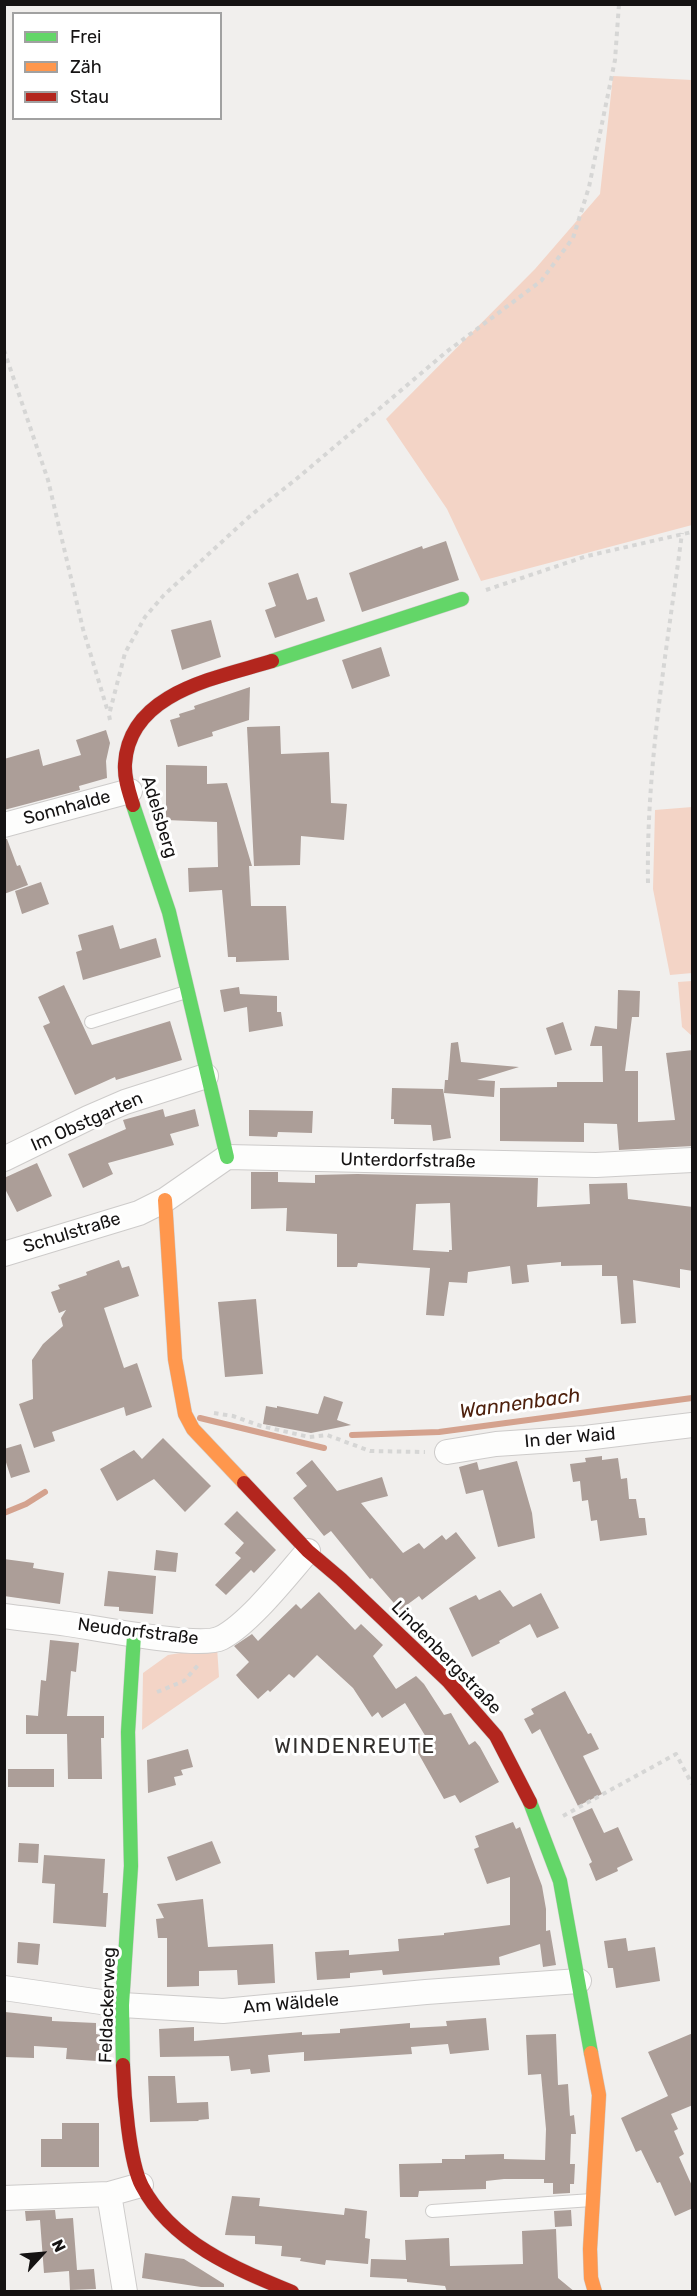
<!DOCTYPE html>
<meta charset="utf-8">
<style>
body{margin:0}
#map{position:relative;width:697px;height:2296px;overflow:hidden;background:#f1efed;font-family:Rubik,sans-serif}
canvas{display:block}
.frame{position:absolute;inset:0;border:6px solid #151313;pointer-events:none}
.legend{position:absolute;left:12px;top:12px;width:210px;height:108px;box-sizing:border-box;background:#fff;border:2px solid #a1a1a1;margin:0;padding:8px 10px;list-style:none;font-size:18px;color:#151313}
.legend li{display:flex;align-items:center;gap:12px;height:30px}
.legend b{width:30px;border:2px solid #a1a1a1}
.north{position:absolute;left:12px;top:2224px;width:60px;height:60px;-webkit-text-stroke:4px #fff;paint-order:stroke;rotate:64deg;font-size:16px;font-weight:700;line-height:24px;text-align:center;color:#151313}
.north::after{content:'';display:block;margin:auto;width:21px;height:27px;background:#151313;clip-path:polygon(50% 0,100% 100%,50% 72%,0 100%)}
</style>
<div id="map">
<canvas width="697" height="2296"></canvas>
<div class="frame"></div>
<ul class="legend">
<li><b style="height:8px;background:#63d668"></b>Frei</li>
<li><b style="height:8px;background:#ff974d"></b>Zäh</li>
<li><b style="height:8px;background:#b3261e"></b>Stau</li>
</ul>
<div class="north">N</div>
</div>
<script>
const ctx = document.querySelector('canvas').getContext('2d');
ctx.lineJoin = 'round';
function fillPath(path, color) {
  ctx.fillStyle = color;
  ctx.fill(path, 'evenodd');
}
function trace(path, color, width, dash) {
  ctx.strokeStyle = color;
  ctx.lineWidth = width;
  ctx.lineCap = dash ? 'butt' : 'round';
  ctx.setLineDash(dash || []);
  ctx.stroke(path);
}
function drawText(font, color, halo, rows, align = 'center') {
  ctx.font = font + ' Rubik,sans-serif';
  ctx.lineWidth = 6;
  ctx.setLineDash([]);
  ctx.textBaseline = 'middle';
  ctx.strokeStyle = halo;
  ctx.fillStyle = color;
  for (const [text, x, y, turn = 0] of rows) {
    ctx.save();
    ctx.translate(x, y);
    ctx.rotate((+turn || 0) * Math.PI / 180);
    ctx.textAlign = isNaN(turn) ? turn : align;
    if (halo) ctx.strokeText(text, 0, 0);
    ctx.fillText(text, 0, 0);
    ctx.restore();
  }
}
fillPath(new Path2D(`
 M613,76L692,80V525L481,581L447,509L386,419L535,269L600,194Z
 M692,807V973L670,975L653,889L655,810Z
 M692,981V1036L682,1027L678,982Z
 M217,1647L219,1677L142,1730L143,1673L168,1655Z`), '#f3d4c6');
trace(new Path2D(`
 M200,1418L324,1448
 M352,1435L439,1432L692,1398
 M4,1513L26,1504L45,1492`), '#d4a28e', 6);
fillPath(new Path2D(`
 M446,541L459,580L362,612L349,573L422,546L423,549Z
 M298,573L307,600L317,597L325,621L275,638L265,610L276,606L268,583Z
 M211,620L221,657L182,670L171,630Z
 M381,647L390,676L352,689L342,660Z
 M250,687L249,720L212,732L213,736L178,747L170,720L180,717L179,714L195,709L194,706Z
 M280,726L281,754L329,752L331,803L347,804L344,840L301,836L300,865L254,866L247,727Z
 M106,730L110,743L106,761L107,778L79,786L80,790L4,810V759L39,749L43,766L81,755L76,740Z
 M166,765L207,766V784L227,783L252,866H249L251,906H286L289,960L236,962V957H228L222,890L189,892L188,868L218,867L217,822L166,820Z
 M4,839H7L17,866L20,865L28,885L4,894Z
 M41,882L49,904L22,914L15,891Z
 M113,925L120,949L156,938L161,957L83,980L76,952L82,950L78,935Z
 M64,985L92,1045L170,1021L182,1060L116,1080L115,1077L75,1095L43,1026L50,1023L38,997Z
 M239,987L240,994L277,996V1012H281L283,1026L249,1032L247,1007L224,1012L220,990Z
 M618,990L640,991L639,1017H632L625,1071H638V1122L675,1120L666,1053L693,1050V1146L619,1150L617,1124L584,1123V1142L500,1141V1088L557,1087V1082H603L602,1046H590L595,1026L617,1029Z
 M563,1022L572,1050L555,1055L546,1028Z
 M458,1042L461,1062L519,1067L477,1080L495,1081L494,1097L444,1093L445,1080H448L451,1043Z
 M392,1088L443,1089L451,1138L433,1141L431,1125L394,1124V1119H391Z
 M163,1109L165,1117L195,1109L199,1126L170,1134L174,1145L108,1163L113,1174L83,1188L68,1154L126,1129L123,1120Z
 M249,1110L313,1111L312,1133L278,1132L277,1137L249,1136Z
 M37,1163L52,1196L17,1212L4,1187V1178Z
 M251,1172H278V1182L315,1183V1175L357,1174L538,1178L537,1207L590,1204L589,1184L627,1183L628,1199L693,1207V1271L680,1269V1288L633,1280L636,1323L621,1324L617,1276H602V1265L561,1266V1262L527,1265L529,1282L512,1284L510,1266L468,1272L467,1283L449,1282L444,1316L426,1315L430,1268L358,1263L357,1267H337V1234L286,1231L287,1208L251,1209ZM450,1203L452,1250H449V1252L413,1250L416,1204Z
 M119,1260L122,1268L129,1266L139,1296L104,1308L124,1368L137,1363L152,1407L126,1416L124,1407L52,1432L55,1441L34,1448L19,1404L33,1399L32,1360L43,1344L63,1326L61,1318L66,1310L59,1313L51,1292L60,1289L58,1285L87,1275L86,1272Z
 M256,1299L263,1374L225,1377L218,1302Z
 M324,1396L343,1402L337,1420L351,1425L311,1433L263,1424L266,1406L277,1408V1406L318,1414Z
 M163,1438L211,1486L185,1512L154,1479L117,1501L100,1469L134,1450L142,1459Z
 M21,1444L30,1472L11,1478L4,1456V1449Z
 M602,1456V1460L618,1458L621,1479L627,1478L629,1499H636L639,1518H645L647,1535L600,1541L597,1520L591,1521L588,1500L582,1501L580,1481L573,1482L570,1464L586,1462L585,1458Z
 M312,1460L337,1491L382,1477L388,1496L361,1503L403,1553L419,1543L424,1549L442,1535L446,1540L456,1532L476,1558L422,1600L419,1596L400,1610L372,1578L370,1579L331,1531L324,1536L293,1498L307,1486L296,1473Z
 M517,1461L532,1513L535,1538L498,1547L483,1490L466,1494L459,1467L477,1462L479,1470Z
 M237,1511L276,1550L254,1573L251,1570L226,1595L215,1585L241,1558L235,1553L244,1543L224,1524Z
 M156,1550L178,1553L176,1572L154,1570Z
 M4,1559L34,1563L33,1568L64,1573L60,1604L4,1596Z
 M108,1571L156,1576L153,1614L119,1611V1607L104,1606Z
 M500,1590L513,1607L541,1593L559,1628L537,1638L530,1624L499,1641L500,1643L472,1657L449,1608L476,1595L479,1600Z
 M319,1592L355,1630L361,1624L383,1645L373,1656L396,1689L416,1676L424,1684L444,1715L451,1713L469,1745L475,1741L480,1747L499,1782L460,1803L455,1795L444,1799L413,1744L426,1737L405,1703L382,1718L378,1712L372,1717L353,1688L317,1655L294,1678L289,1674L270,1692L268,1690L258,1699L241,1681L236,1675L249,1662L234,1646L252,1634L258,1641L296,1604L301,1609Z
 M50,1640L79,1643L76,1672L71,1671L67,1716H104V1738H101L102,1779H68L67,1734H26V1715L38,1716L41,1680L46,1681Z
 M565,1691L588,1734L591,1733L599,1749L583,1756L602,1794L578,1806L540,1729L532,1734L524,1719L534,1714L531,1709Z
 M188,1749L193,1767L181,1770L183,1775L174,1777L176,1785L148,1793L147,1760Z
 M8,1769H54V1787H8Z
 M592,1808L604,1833L618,1827L633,1860L617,1868L618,1871L596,1881L589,1864L592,1862L572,1817Z
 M513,1822L516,1829L520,1827L542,1886L546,1909V1931L550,1930L556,1965L543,1967L540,1944L499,1957L500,1965L383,1975L382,1970L350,1973V1978L317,1980L315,1952L349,1950V1955L399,1951L398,1939L444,1935V1933L510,1925V1877L487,1884L474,1849L479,1847L475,1836Z
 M212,1841L221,1863L176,1881L167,1857Z
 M19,1843L39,1844L38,1863L18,1862Z
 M44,1855L105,1859L103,1893H108L106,1927L53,1923L55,1884L42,1883Z
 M203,1899L208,1947L273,1944L275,1983L238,1985L237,1970L199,1971V1986L167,1987V1938H158L156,1919L164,1918L157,1904Z
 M626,1938L628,1951L655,1947L660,1981L616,1988L613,1968H608L604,1941Z
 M18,1942L40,1944L38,1965L17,1963Z
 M5,2012L52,2017V2021L96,2023V2034L102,2035V2053H98L97,2061L66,2059L67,2048L34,2046V2058L4,2057Z
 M486,2018L489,2050L450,2054L448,2044L411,2047L412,2054L304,2061V2052L268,2055L270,2072L251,2074L250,2069L231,2071L229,2056L160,2057L159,2029L194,2027V2041L302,2032V2035L340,2033V2029L410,2023V2028L447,2026L446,2021Z
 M693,2033V2105L671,2114L678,2129L674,2131L684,2154L679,2157L693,2188V2208L675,2216L660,2182L657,2183L641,2150L636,2152L621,2118L668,2096L648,2052Z
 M556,2034L558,2085L568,2084L570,2116L574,2115L576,2134H571L570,2164H575L574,2184H570V2193L553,2194V2183H544V2179H504L486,2181V2189L419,2191L418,2197H400L399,2164L442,2163V2159H465V2155L504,2154V2159L545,2160L546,2129L541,2074L528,2075L526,2035Z
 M148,2076H175L177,2103L208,2102L209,2119L198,2120L199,2121L150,2122Z
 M62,2123H99V2167H41V2139H62Z
 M232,2196L260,2198L259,2206L344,2215L345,2208L367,2211L365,2238L370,2239L368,2264L326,2260L325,2265L300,2261L301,2258L281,2256L282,2246L255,2244V2236L225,2235Z
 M55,2210L56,2219L73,2218L77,2270L94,2269L96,2289L70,2290L69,2271L44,2273L40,2220L26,2221L25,2211Z
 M571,2210L572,2226L555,2227L554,2211Z
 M556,2229L558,2278L575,2292H447L445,2286L407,2282V2279L370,2277L371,2259L406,2260L405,2240L449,2238L450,2266L523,2264L522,2231Z
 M145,2253L184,2259L224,2284V2287H201L142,2278Z`), '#ac9e98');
const lane = new Path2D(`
 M91,1022L186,992
 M432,2211L592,2200`);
const street = new Path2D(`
 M4,825L130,791
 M4,1159L88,1118L125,1102L206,1076
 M4,1254L139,1213L165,1200L227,1157L596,1165L692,1160
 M447,1452L496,1444L585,1438L692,1425
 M4,1616C26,1619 47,1621 68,1624C96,1628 200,1649 221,1638C249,1624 287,1575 308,1551
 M4,1988L122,2005L223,2011L426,1992L579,1981
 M4,2198L109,2194
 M125,2292L109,2194L141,2185`);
const fast = new Path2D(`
 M272,661L462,599
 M133,805L169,912L227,1157
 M530,1802L560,1881L591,2053
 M123,2065L122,2005L131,1866L128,1732L134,1635`);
const slow = new Path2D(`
 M165,1200L175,1359L185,1414L193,1429L244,1483
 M591,2053L599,2095L590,2249L591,2278L595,2292`);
const jam = new Path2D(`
 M133,805C129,792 124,778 125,764C129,692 217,678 272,661
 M244,1483L308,1551L341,1579L448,1681L496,1736L530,1802
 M123,2065C124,2093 129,2162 142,2186C172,2243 236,2269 292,2292`);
trace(lane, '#cdcbca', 14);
trace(street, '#cdcbca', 26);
trace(fast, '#cdcbca', 15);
trace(slow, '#cdcbca', 15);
trace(jam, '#cdcbca', 15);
trace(new Path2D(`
 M4,350L48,480L83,629L108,712
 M486,590L587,556L692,532
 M110,720L109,715L125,653L145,617L164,595L250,516L300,476L445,353L541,281L573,238L589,187L615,60L619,4
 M648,883C646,766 667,649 682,533
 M214,1413L233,1416L261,1426L309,1437L327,1435L370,1451L425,1452
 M157,1692L184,1681L200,1663
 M563,1816L676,1754L692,1784`), '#d6d6d5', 4, [4.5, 4.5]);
trace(lane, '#fdfdfc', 12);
trace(street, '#fdfdfc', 24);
trace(fast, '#63d668', 14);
trace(slow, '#ff974d', 14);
trace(jam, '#b3261e', 14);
drawText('18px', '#151313', '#fff', [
 ["Sonnhalde",67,808,-15],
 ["Adelsberg",159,817,73],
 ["Im Obstgarten",87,1122,-24],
 ["Unterdorfstraße",408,1161,1],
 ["Schulstraße",72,1233,-17],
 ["In der Waid",570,1438,-5],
 ["Neudorfstraße",138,1632,7],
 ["Lindenbergstraße",446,1658,46],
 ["Am Wäldele",291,2004,-5],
 ["Feldackerweg",108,2005,-88]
]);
drawText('italic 20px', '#4d1f0b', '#fff', [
 ["Wannenbach",520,1404,-8]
]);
ctx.letterSpacing = '1.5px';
drawText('21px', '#322f2d', '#fff', [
 ["WINDENREUTE",355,1747]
]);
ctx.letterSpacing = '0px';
</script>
